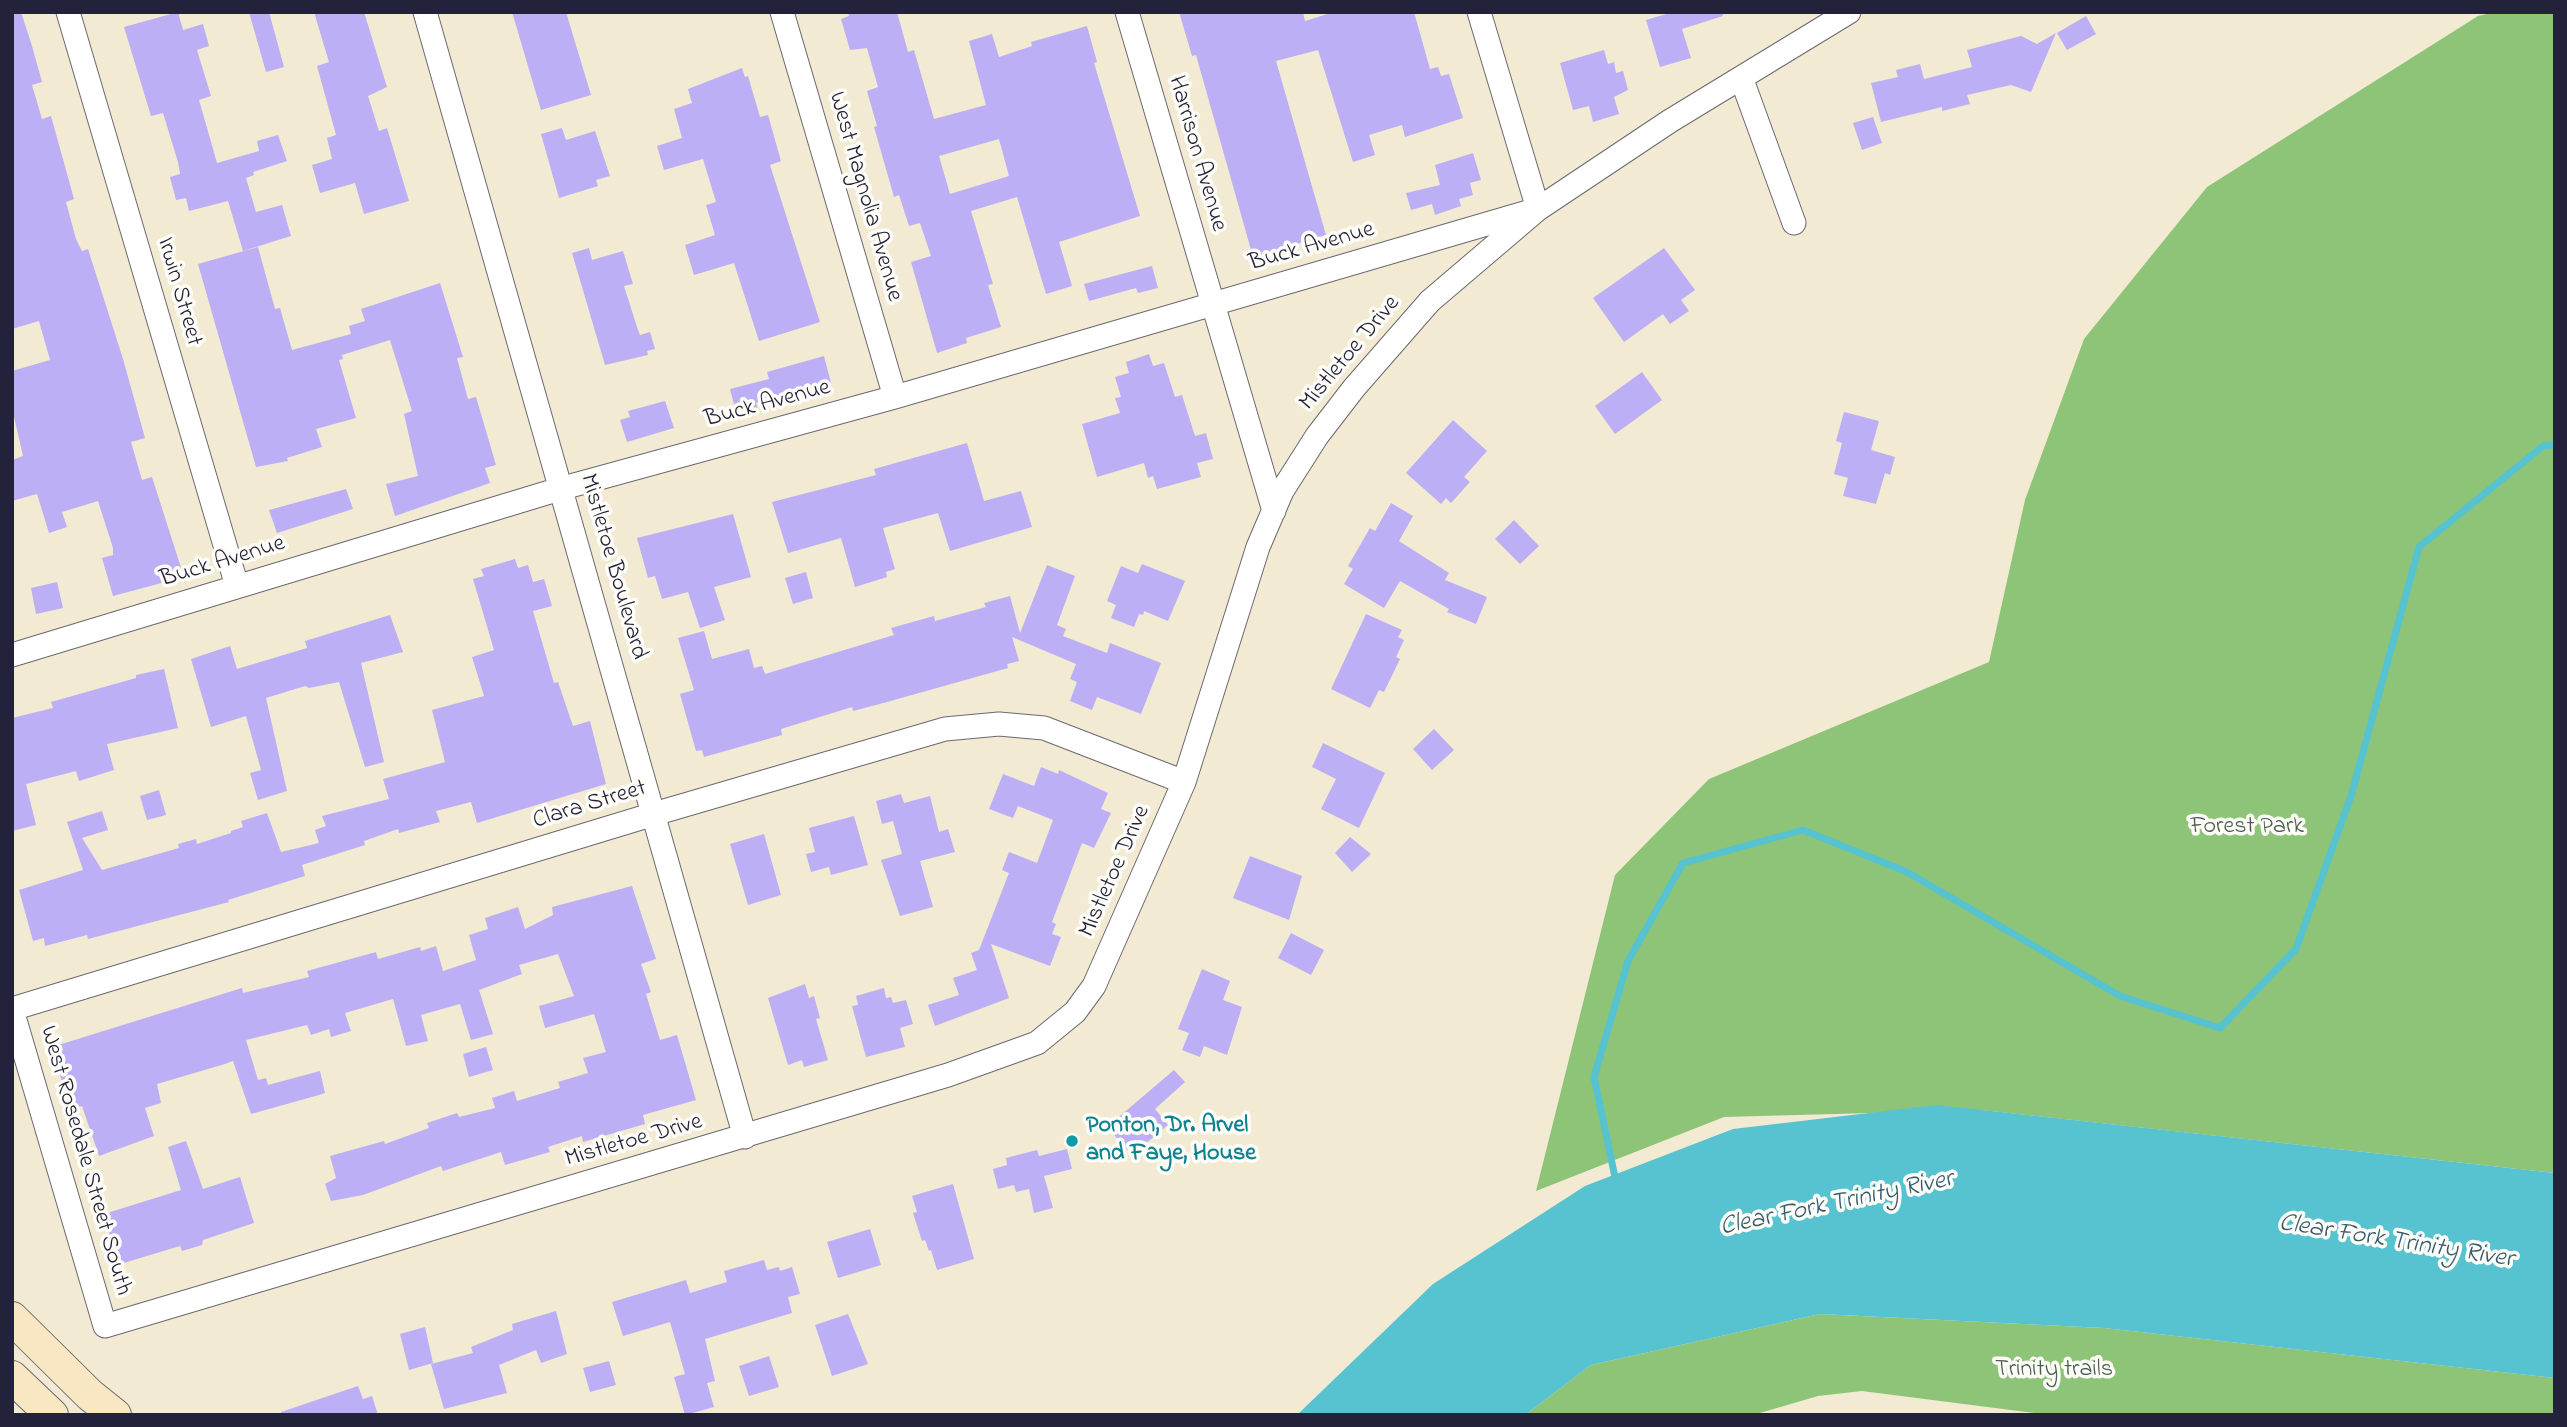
<!DOCTYPE html>
<style>
body{margin:0}
#map{position:relative;width:2567px;height:1427px;overflow:hidden;background:#f2ead2;font-family:"Indie Flower",sans-serif}
canvas{display:block}
.frame{position:absolute;inset:0;border:14px solid #22223b;pointer-events:none}
</style>
<div id="map">
<canvas width="2567" height="1427"></canvas>
<div class="frame"></div>
</div>
<script>
const ctx = document.querySelector('canvas').getContext('2d');
ctx.lineJoin = 'round';
function fillPath(path, color) {
  ctx.fillStyle = color;
  ctx.fill(path, 'evenodd');
}
function trace(path, color, width, dash) {
  ctx.strokeStyle = color;
  ctx.lineWidth = width;
  ctx.lineCap = dash ? 'butt' : 'round';
  ctx.setLineDash(dash || []);
  ctx.stroke(path);
}
function drawText(font, color, halo, rows, align = 'center') {
  ctx.font = font + ' "Indie Flower",sans-serif';
  ctx.lineWidth = 7;
  ctx.setLineDash([]);
  ctx.textBaseline = 'middle';
  ctx.strokeStyle = halo;
  ctx.fillStyle = color;
  for (const [text, x, y, turn = 0] of rows) {
    ctx.save();
    ctx.translate(x, y);
    ctx.rotate((+turn || 0) * Math.PI / 180);
    ctx.textAlign = isNaN(turn) ? turn : align;
    if (halo) ctx.strokeText(text, 0, 0);
    ctx.fillText(text, 0, 0);
    ctx.restore();
  }
}
fillPath(new Path2D(`
 M2496,12H2555V1173L1981,1110L1724,1117L1536,1191L1615,875L1709,779L1989,662L2025,500L2084,339L2207,187L2478,16Z
 M1820,1314L2104,1328L2555,1378V1415H2050L1862,1391L1818,1396L1753,1415H1525L1591,1365Z`), '#8dc477');
fillPath(new Path2D(`
 M1937,1105L2555,1173V1378L2104,1328L1820,1314L1591,1365L1525,1415H1297L1433,1284L1585,1186L1733,1129Z`), '#57c3d0');
trace(new Path2D(`
 M1616,1182L1594,1077L1628,961L1683,863L1803,830L1907,872L2120,996L2220,1028L2296,949L2351,796L2419,547L2543,446L2555,445`), '#57c3d0', 7);
fillPath(new Path2D(`
 M12,12H21L32,46L42,82L32,85L42,119L51,116L74,199L66,202L76,239L82,251L88,249L123,359L145,438L131,442L142,480L152,477L184,577L113,596L102,558L113,555V548L98,501L62,512L67,527L49,533L37,494L12,501V460L23,456L12,408V371L50,360L39,321L12,329Z
 M178,12L183,30L203,24L209,46L197,50L211,96L199,100L217,163L259,151L257,141L278,135L287,161L253,172L254,175L246,178L256,212L282,205L291,236L243,251L228,201L189,211L186,198L176,200L170,177L180,174L178,162L163,113L151,116L124,27Z
 M249,12H269L284,67L266,72Z
 M314,12H364L387,87L368,96L379,131L387,128L409,201L364,214L355,183L320,193L312,165L332,159L327,138L336,135L317,66L329,62Z
 M512,12H566L591,95L541,110Z
 M848,12H897L908,52L914,50L934,119L986,105L969,41L992,34L999,57L1032,46L1031,42L1087,26L1097,62L1094,63L1140,216L1059,242L1072,286L1046,294L1017,197L971,211L993,284L988,285L1001,327L966,338L967,343L937,353L911,262L931,256L920,223L909,226L899,195L894,197L874,127L877,126L867,91L878,87L867,48L850,50L841,19L849,16ZM999,139L1009,176L950,194L939,156Z
 M1179,12H1303L1305,21L1334,12H1414L1430,69L1438,67L1441,76L1449,74L1463,118L1405,137L1402,125L1369,135L1375,155L1353,162L1318,50L1276,61L1326,235L1253,257L1196,55L1192,56Z
 M1673,12H1722L1723,16L1682,29L1691,58L1660,67L1646,20Z
 M2086,16L2096,34L2067,50L2057,33Z
 M2056,33L2031,92L2011,85L1967,95L1970,104L1942,111V107L1881,122L1871,83L1898,77L1896,70L1920,64L1924,79L1972,67L1967,50L2021,36L2037,44Z
 M1604,50L1608,64L1614,62L1616,73L1623,71L1628,90L1614,97L1619,114L1593,122L1589,106L1573,110L1560,63Z
 M742,68L745,77L748,76L760,117L768,115L781,161L770,165L820,322L759,341L734,263L694,275L685,245L715,235L706,205L716,202L703,159L664,170L657,146L682,138L674,109L692,103L688,89Z
 M1873,117L1882,143L1862,150L1853,123Z
 M562,128L566,140L595,131L610,176L596,180L598,186L559,198L541,134Z
 M1473,153L1481,180L1470,183L1473,195L1459,199L1461,206L1435,215L1432,204L1411,210L1406,193L1440,185L1435,165Z
 M258,247L275,309L280,308L292,350L351,334L349,326L365,321L361,309L440,283L463,357L457,358L468,399L476,397L496,465L485,468L490,483L395,516L386,484L418,476L404,414L412,411L390,340L342,355L343,359L339,360L356,418L316,429L322,447L287,458L288,461L256,467L198,264Z
 M589,248L592,260L623,251L633,284L624,286L637,327L640,335L650,332L655,349L647,351L648,355L605,365L572,253Z
 M1664,248L1695,290L1681,300L1689,311L1670,324L1663,314L1624,342L1593,298Z
 M1152,266L1158,288L1138,293L1136,288L1089,301L1084,284Z
 M1149,354L1153,366L1164,363L1175,397L1182,395L1195,436L1206,433L1213,459L1197,463L1201,477L1157,489L1153,476L1148,478L1144,463L1097,477L1082,424L1120,413L1115,398L1121,397L1115,377L1129,373L1126,362Z
 M824,356L831,383L756,403L758,410L737,416L730,389L769,379L767,372Z
 M1642,372L1662,400L1615,434L1595,406Z
 M665,401L674,428L627,442L620,420L630,417L628,411Z
 M1844,412L1879,421L1871,450L1895,457L1890,475L1885,473L1876,504L1843,496L1848,478L1834,474L1842,443L1836,441Z
 M1453,420L1487,451L1464,477L1470,482L1451,503L1446,498L1441,504L1406,473Z
 M967,443L984,501L1021,491L1032,527L950,551L938,513L883,528L895,569L886,572L887,577L855,587L841,538L788,553L772,502L876,475L874,469Z
 M346,489L353,509L277,533L269,510Z
 M1391,503L1413,516L1399,541L1449,573L1445,580L1487,597L1476,624L1447,612L1449,609L1400,581L1384,608L1344,584L1353,569L1348,566L1370,528L1375,531Z
 M733,514L751,577L714,587L725,620L700,628L688,592L662,599L655,576L648,578L637,538Z
 M1514,520L1539,546L1520,564L1495,539Z
 M515,559L518,568L528,565L533,582L544,579L552,606L533,611L554,683L558,682L573,726L590,721L606,784L477,823L471,802L436,811L440,822L399,833L398,829L364,841L365,845L302,865L305,876L228,900L229,902L88,939L87,935L45,946L44,938L33,941L19,890L83,870L67,822L102,811L108,830L82,838L102,870L179,848L178,844L196,839L197,844L231,833V831L243,827L241,821L267,813L281,852L319,843L315,830L326,826L322,816L389,799L383,779L445,762L432,710L484,696L472,657L494,650L473,579L484,576L481,569Z
 M1142,564L1185,581L1168,621L1144,611L1143,615L1139,614L1134,627L1111,618L1116,605L1107,601L1121,566L1138,573Z
 M1047,565L1075,576L1057,625L1066,629L1063,636L1107,653L1110,643L1161,663L1141,714L1097,697L1092,710L1070,701L1077,682L1070,679L1076,664L1012,637L1019,661L1007,664L1008,668L887,702L853,711L852,707L781,729L782,735L704,757L702,750L696,751L680,694L694,690L678,638L704,631L712,659L749,649L754,668L762,666L765,674L894,635L891,628L934,616L935,621L986,607L984,603L1010,596L1020,633Z
 M806,572L813,598L793,604L785,578Z
 M57,582L63,608L36,614L31,588Z
 M1366,614L1402,630L1398,637L1404,640L1396,657L1400,659L1384,692L1379,690L1370,708L1331,689Z
 M390,615L403,652L361,663L384,762L365,767L339,682L309,688L305,686L266,698L287,791L258,800L250,773L261,770L246,716L211,727L191,659L230,646L237,669L307,648L305,641Z
 M164,669L178,728L107,744L114,770L79,781L76,771L26,784L36,825L12,831V718L53,708L51,702L136,678V675Z
 M1434,729L1454,750L1432,770L1413,749Z
 M1323,743L1385,773L1359,828L1321,809L1336,779L1312,767Z
 M1041,767L1058,774L1059,770L1108,793L1101,809L1111,813L1094,848L1082,843L1052,922L1056,924L1052,934L1061,937L1050,966L991,944L1009,998L935,1026L928,1005L959,995L953,978L977,970L971,953L979,950L1009,873L1002,870L1009,852L1037,863L1053,820L1018,806L1013,818L989,809L1003,774L1034,786Z
 M159,790L166,815L147,820L140,796Z
 M901,794L904,803L930,796L939,832L948,829L955,852L920,861L933,907L900,916L881,860L902,854L893,821L882,824L876,801Z
 M854,816L868,865L831,875L829,867L811,872L806,854L815,852L809,828Z
 M764,834L781,895L748,905L730,844Z
 M1350,837L1371,854L1352,872L1335,853Z
 M1250,856L1302,876L1289,920L1233,898Z
 M632,886L656,959L641,964L651,992L646,994L660,1040L677,1035L696,1100L643,1115L645,1124L583,1142L582,1136L548,1147L550,1152L505,1165L501,1152L443,1171L441,1166L363,1195L331,1201L325,1184L336,1178L330,1156L384,1141L385,1144L429,1128L427,1123L457,1113L459,1117L495,1108L492,1098L514,1091L517,1101L560,1088L558,1082L588,1073L583,1058L606,1052L594,1014L545,1028L539,1006L574,996L558,954L519,965L522,974L479,990L493,1034L471,1040L460,1004L421,1015L428,1041L406,1046L393,999L345,1013L351,1031L331,1037L329,1029L311,1035L307,1025L246,1040L258,1080L266,1078L268,1085L320,1071L325,1093L319,1095L251,1114L233,1061L225,1064L157,1084L161,1103L145,1108L154,1136L99,1156L82,1106L71,1109L67,1100L52,1047L242,988L243,993L309,977L307,971L376,952L378,959L420,947L421,951L436,946L443,971L476,960L469,935L488,929L485,918L518,907L525,929L553,915L552,907Z
 M1291,933L1324,950L1311,975L1278,958Z
 M1202,969L1230,981L1223,1000L1242,1007L1227,1055L1204,1046L1200,1057L1182,1050L1189,1033L1178,1029Z
 M805,984L809,998L814,996L820,1018L816,1019L828,1060L804,1067L802,1060L788,1065L768,998Z
 M884,988L886,998L891,997L893,1003L906,1000L913,1024L900,1028L905,1047L866,1057L852,1006L858,1005L856,996Z
 M486,1047L493,1070L469,1077L463,1054Z
 M1174,1070L1185,1082L1155,1109L1168,1125L1132,1155L1107,1127Z
 M186,1141L203,1189L240,1177L254,1223L203,1240L202,1245L182,1251L180,1246L117,1265L104,1214L181,1190L168,1147Z
 M1067,1149L1072,1169L1044,1176L1053,1208L1034,1213L1029,1189L1016,1192L1014,1185L998,1189L993,1169L1007,1165L1006,1158L1037,1150L1039,1156Z
 M953,1184L974,1259L937,1270L931,1250L929,1251L925,1240L922,1241L913,1213L917,1212L912,1196Z
 M870,1229L881,1265L838,1278L827,1242Z
 M764,1260L767,1270L779,1267L780,1271L792,1267L800,1294L788,1297L792,1313L705,1339L715,1381L707,1383L714,1407L685,1415L674,1377L685,1374L670,1322L623,1336L612,1302L686,1280L690,1293L727,1282L724,1271Z
 M556,1311L567,1354L541,1363L536,1350L499,1365L507,1393L444,1409L431,1364L473,1353L471,1347L513,1330L512,1324Z
 M848,1314L868,1364L832,1376L815,1325Z
 M425,1327L433,1363L409,1370L400,1334Z
 M769,1356L779,1387L749,1396L739,1366Z
 M609,1361L616,1385L590,1392L583,1368Z
 M358,1386L363,1399L372,1396L378,1415H281V1412Z`), '#bdaff5');
const street = new Path2D(`
 M68,12L237,586
 M425,12L745,1137
 M782,12L895,397
 M1127,12L1274,511
 M1742,80L1794,223
 M12,655L563,488L895,397L1538,209L1479,12
 M12,1009L654,814L945,729L999,724L1044,728L1184,782
 M12,1010L105,1326L948,1075L1037,1043L1075,1012L1094,986L1184,782L1258,547L1282,491L1317,436L1354,388L1430,301L1538,209L1670,121L1849,12`);
const secondary = new Path2D(`
 M12,1318L90,1395L115,1415
 M12,1377L52,1415`);
trace(street, '#6b6870', 25);
trace(secondary, '#6b6870', 34);
trace(street, '#fff', 23);
trace(secondary, '#f9e7c3', 32);
for (const [x, y, r, color] of [
 [1072,1141,7,"#0f9aa8"]
]) {
  const dot = new Path2D();
  dot.arc(x, y, r, 0, 2 * Math.PI);
  ctx.fillStyle = color;
  ctx.fill(dot);
  trace(dot, '#fdfcf7', 2.5);
}
drawText('24px', '#22223b', '#fdfcf7', [
 ["Harrison Avenue",1196,154,74],
 ["West Magnolia Avenue",864,197,74],
 ["Buck Avenue",1312,248,-16],
 ["Irwin Street",178,292,74],
 ["Mistletoe Drive",1351,354,-50],
 ["Buck Avenue",768,405,-15],
 ["Buck Avenue",223,563,-17],
 ["Mistletoe Boulevard",612,567,74],
 ["Clara Street",590,806,-17],
 ["Mistletoe Drive",1116,872,-66],
 ["Mistletoe Drive",634,1142,-16],
 ["West Rosedale Street South",84,1161,74]
]);
drawText('24px', '#475b50', '#fdfcf7', [
 ["Forest Park",2247,828],
 ["Trinity trails",2054,1371]
]);
drawText('bold 24px', '#0d838f', '#fdfcf7', [
 ["Ponton, Dr. Arvel",1086,1127],
 ["and Faye, House",1086,1155]
], 'left');
drawText('italic 26px', '#355a6f', '#fdfcf7', [
 ["Clear Fork Trinity River",1837,1205,-12],
 ["Clear Fork Trinity River",2396,1243,9]
]);
</script>
